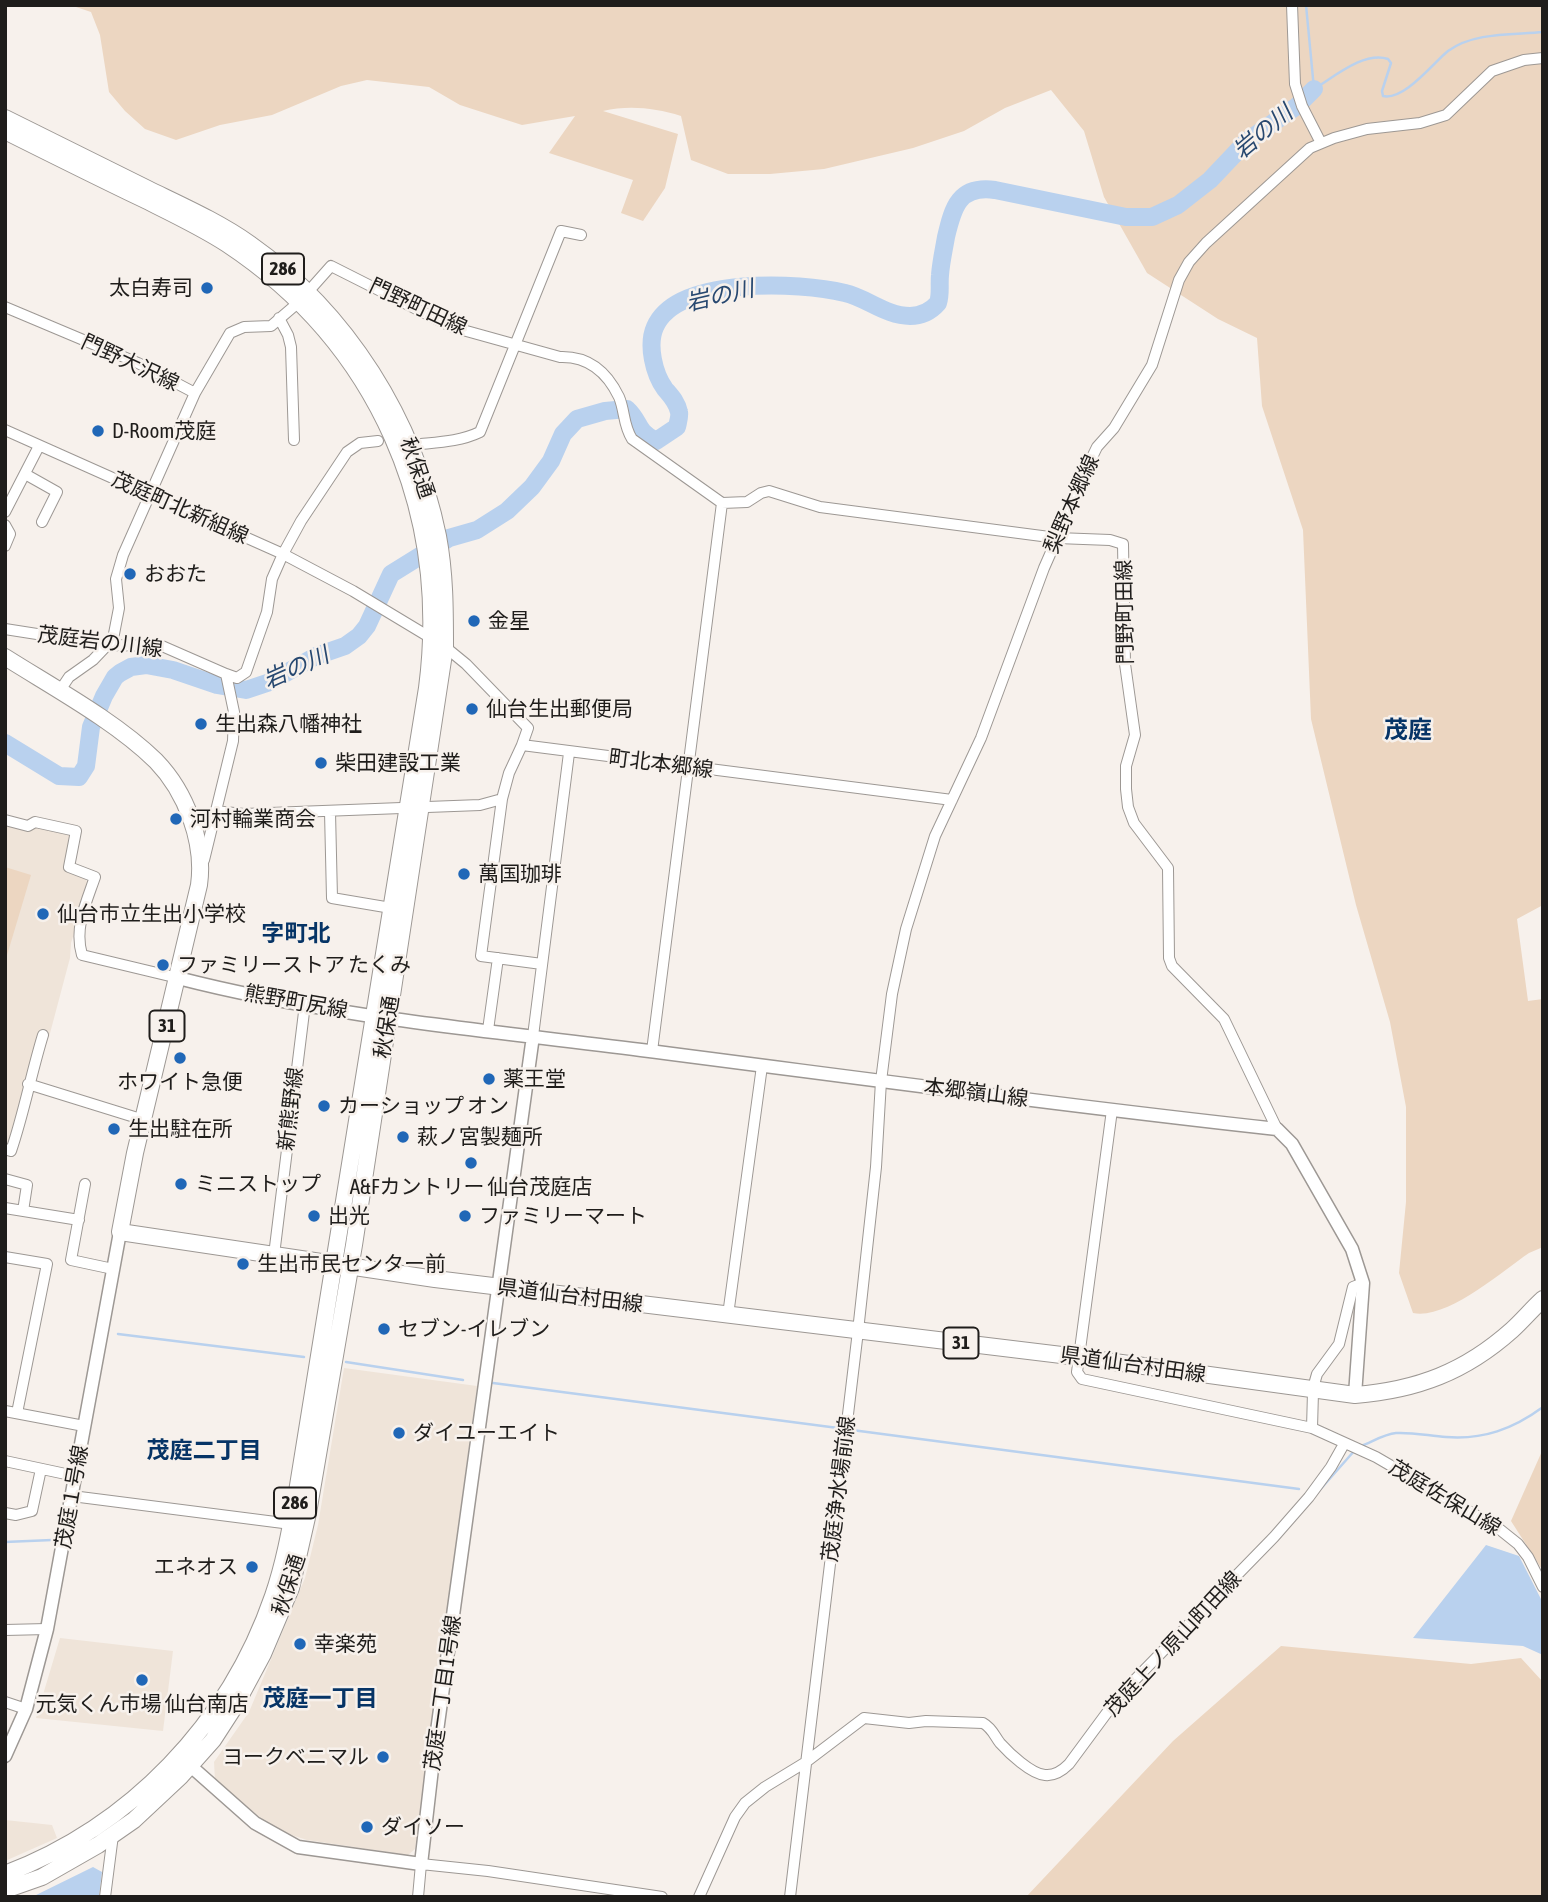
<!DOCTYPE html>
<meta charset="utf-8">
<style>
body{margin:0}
#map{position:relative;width:1548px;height:1902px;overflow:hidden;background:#f7f1ec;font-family:"Asap Condensed",sans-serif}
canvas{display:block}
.frame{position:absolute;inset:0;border:7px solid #1f1d1b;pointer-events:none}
</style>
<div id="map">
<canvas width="1548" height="1902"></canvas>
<div class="frame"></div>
</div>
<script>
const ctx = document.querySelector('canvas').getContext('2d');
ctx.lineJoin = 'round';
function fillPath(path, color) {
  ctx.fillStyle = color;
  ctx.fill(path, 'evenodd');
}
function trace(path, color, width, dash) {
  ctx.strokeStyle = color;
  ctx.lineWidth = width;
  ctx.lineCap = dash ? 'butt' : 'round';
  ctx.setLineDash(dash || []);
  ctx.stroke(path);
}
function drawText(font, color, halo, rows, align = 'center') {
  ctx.font = font + ' "Asap Condensed","Noto Sans JP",sans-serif';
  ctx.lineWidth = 5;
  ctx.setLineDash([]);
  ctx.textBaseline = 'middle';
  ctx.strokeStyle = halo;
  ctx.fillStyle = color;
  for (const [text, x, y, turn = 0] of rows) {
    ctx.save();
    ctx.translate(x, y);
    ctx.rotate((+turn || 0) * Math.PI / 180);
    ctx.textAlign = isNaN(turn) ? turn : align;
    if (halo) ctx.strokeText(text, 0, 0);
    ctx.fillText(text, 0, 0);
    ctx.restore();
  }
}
fillPath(new Path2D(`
 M5,821L73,833L64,870L84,877L89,885L71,943L70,958L49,1037L39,1034L17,1111L20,1113L10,1147L5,1145Z
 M344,1368L477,1386L415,1849L408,1855L307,1840L276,1830L215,1781L214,1762L249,1712L305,1578L318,1525Z
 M60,1638L173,1651L163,1731L36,1718Z
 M5,1820L52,1825L57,1838L5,1861Z`), '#efe4d9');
fillPath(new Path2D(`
 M70,5H1543V905L1517,919L1528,1001L1543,999V1247L1529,1253C1501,1272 1447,1320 1413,1313L1399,1273L1406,1202V1107L1390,1022L1356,905L1311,719L1303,530L1262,406L1257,338L1218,319L1147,273L1104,197L1084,131L1051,90L1005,108L964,131L913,148L824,169L770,174H728L691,160L681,116C655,108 629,105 603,111L678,134L665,188L643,221L621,213L633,180L549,153L575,116L522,125L460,105L429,87L367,80L341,86L272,115L220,125L176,140L145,129L125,111L109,92L100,35L91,12Z
 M5,867L31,875L5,962Z
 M1543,1449V1571L1511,1521Z
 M1281,1646L1471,1664L1521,1658L1543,1682V1897H1026L1173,1741Z`), '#ecd6c1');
fillPath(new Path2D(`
 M1486,1545L1519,1556L1543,1603V1655L1523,1646L1413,1638Z
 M93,1867L102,1872L99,1897H32Z`), '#b9d1ee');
trace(new Path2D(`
 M1306,5L1314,89C1334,77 1364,51 1388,59L1391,63L1382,91L1383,96C1404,101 1433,63 1448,51C1474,32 1512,35 1543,32
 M118,1334L304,1357
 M346,1362L463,1380
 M493,1383L838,1428
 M852,1430L1299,1489
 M1361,1446C1372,1442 1384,1434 1396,1433C1412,1432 1430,1436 1446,1437C1483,1440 1513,1429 1543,1407
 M1318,1492L1355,1450
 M5,1542L52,1540`), '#b9d1ee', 2.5);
trace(new Path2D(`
 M5,743L59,776L79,777L86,766L91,727L104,696L115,677L120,673L131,667L146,665L173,670L217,685L246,690L270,682L316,656L345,646L359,636L367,626L391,574L449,538L477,530L507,511L532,487L551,461L563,434L577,419L605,411L627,409C641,422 635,430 656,441L677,427C678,422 680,416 679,412C677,402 671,396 665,389C654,374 647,345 655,327C677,276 800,282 845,293C867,298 886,316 910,316C921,316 931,311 938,303C941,294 939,285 940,275C941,262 944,249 946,237C953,207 959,185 995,190L1126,217H1152L1178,205L1210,180L1247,141L1297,106L1314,89`), '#b9d1ee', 18);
const minor = new Path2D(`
 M1292,5L1295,84L1302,106L1321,143
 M5,307L138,363L195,393L230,333L244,327L271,326L299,302L331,266L452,327L560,357C588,356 607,372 619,397C625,411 623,425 632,439L722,503L747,502L761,493L769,491L820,507L1057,538L1110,540L1123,544L1125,664L1135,735L1126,766V789L1128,807L1134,823L1168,868L1169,958L1172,966L1224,1019L1277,1129
 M279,318L288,335L291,347L294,440
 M5,430L283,554L353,591L431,638
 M421,444C442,442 461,441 480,432L561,231L581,235
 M25,474L57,492L42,522
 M5,512L39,446
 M5,525L10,534L5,546
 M5,629L107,645L162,646L226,674L234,712L233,741L204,860
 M444,646L466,664L528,728L522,745
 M226,674L237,678L246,672L267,612L272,579L283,554L301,521L347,452L360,443L378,441
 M59,692L69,677L93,660L113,639L119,608L116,579L123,555L195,393
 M502,799L481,956L542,964
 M215,811L244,814L480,805L502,799L509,773L522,745L952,800
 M330,812L332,898L391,908
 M5,820L28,826L35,822L76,831L69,867L95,877C86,903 74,928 82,955L178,978
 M488,1030L498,958
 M533,1036L569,753
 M652,1051L722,503
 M28,1084L144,1120
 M1112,1110L1077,1372L1082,1379L1312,1428
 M5,1149L11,1151C24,1113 31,1074 43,1035
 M5,1179L27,1185L23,1211
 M85,1184L71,1260L113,1269
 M5,1208L79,1220
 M274,1255L305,1004
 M5,1257L47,1264L17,1413
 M728,1315L762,1066
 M1315,1381L1317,1374L1339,1344L1353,1287L1363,1283
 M1313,1392L1312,1428L1376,1457L1498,1528L1518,1544L1528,1557L1543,1587
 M5,1411L84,1426
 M5,1461L75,1476
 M72,1496L291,1524
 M5,1513L16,1515L32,1511L41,1469
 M5,1630L47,1629
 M5,1702L26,1709
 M105,1897L113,1835
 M418,1897L421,1864L488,1871L662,1897
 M699,1897L735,1817L745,1803L765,1787L806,1762L864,1718L909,1723L926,1721L983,1723C992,1728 994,1735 1000,1743C1009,1753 1031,1774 1045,1775C1054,1776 1063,1770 1069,1764L1120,1695L1274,1537L1309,1497L1331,1467L1344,1444
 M790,1897L858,1331L876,1167L881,1081L892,994L906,929L935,836L981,738L1044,568L1063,525L1067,509L1097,447L1114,428L1152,365L1179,280L1189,262L1206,243L1310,148L1334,138L1367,129L1420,123L1446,115L1492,71L1524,60L1543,58`);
const tertiary = new Path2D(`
 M178,978C329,1017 486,1030 641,1050C853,1077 1064,1106 1277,1129L1292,1144L1352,1249L1363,1283L1355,1395
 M5,1756L26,1709L47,1629L120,1232
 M185,1761L255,1823L298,1847L421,1864L433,1760L533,1036`);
const primary = new Path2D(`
 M5,657C54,688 115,721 156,761C186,792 205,842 199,885L135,1153L120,1232L435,1279L1078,1357L1355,1395C1417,1390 1465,1372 1512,1330C1523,1320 1532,1309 1543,1299`);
const trunk = new Path2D(`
 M5,118C53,142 100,165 148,189C183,206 219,222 250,244C348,313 414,420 438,536C445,573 445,610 445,647L354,1245L308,1513L291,1588L263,1654L235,1706L213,1740L180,1777L134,1820L98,1845L42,1877L5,1890
 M5,131C51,154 97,177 143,199C171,213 201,227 227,244C378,344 450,510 427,688L296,1498C290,1531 284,1564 273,1596C229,1724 131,1826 5,1874`);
trace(minor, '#9d9894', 12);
trace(tertiary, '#9d9894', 15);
trace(primary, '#9d9894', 18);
trace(trunk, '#9d9894', 18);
trace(minor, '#fff', 10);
trace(tertiary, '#fff', 12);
trace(primary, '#fff', 16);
trace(trunk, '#fff', 16);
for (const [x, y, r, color] of [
 [207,288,7,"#2067b7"],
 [98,431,7,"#2067b7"],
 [130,574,7,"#2067b7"],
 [474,621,7,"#2067b7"],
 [472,709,7,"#2067b7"],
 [201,724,7,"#2067b7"],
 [321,763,7,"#2067b7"],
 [176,819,7,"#2067b7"],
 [464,874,7,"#2067b7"],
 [43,914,7,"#2067b7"],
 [163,965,7,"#2067b7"],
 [180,1058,7,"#2067b7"],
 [489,1079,7,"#2067b7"],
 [324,1106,7,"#2067b7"],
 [114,1129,7,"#2067b7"],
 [403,1137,7,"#2067b7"],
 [471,1163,7,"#2067b7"],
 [181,1184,7,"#2067b7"],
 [314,1216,7,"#2067b7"],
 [465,1216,7,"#2067b7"],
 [243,1264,7,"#2067b7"],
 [384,1329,7,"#2067b7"],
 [399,1433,7,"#2067b7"],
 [252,1567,7,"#2067b7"],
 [300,1644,7,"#2067b7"],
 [142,1680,7,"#2067b7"],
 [383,1757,7,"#2067b7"],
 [367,1827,7,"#2067b7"]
]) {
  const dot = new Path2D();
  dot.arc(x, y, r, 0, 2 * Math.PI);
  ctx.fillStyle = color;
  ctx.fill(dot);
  trace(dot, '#f7f1ec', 2.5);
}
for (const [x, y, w] of [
 [283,269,42],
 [167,1026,35],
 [961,1343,35],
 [295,1503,42]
]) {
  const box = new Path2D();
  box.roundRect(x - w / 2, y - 15.5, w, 31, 5);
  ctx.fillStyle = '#f7f1ec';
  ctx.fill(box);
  trace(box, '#1f1d1b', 2);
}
drawText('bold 19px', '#1f1d1b', null, [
 ["286",283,269],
 ["31",167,1026],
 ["31",961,1343],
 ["286",295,1503]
]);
drawText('21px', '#1f1d1b', '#f7f1ec', [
 ["太白寿司",193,288,"right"],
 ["D-Room茂庭",112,431],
 ["おおた",144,574],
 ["金星",488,621],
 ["仙台生出郵便局",486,709],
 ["生出森八幡神社",215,724],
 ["柴田建設工業",335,763],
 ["河村輪業商会",190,819],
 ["萬国珈琲",478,874],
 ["仙台市立生出小学校",57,914],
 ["ファミリーストア たくみ",177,965],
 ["薬王堂",503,1079],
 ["ホワイト急便",180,1082,"center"],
 ["カーショップ オン",338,1106],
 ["生出駐在所",128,1129],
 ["萩ノ宮製麺所",417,1137],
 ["ミニストップ",195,1184],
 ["A&Fカントリー 仙台茂庭店",471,1187,"center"],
 ["出光",328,1216],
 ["ファミリーマート",479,1216],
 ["生出市民センター前",257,1264],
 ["セブン-イレブン",398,1329],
 ["ダイユーエイト",413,1433],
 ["エネオス",238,1567,"right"],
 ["幸楽苑",314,1644],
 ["元気くん市場 仙台南店",142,1704,"center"],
 ["ヨークベニマル",369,1757,"right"],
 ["ダイソー",381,1827]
], 'left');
drawText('21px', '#1f1d1b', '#f7f1ec', [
 ["門野町田線",418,307,25],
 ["門野大沢線",130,363,25],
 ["秋保通",417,468,71],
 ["梨野本郷線",1072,504,-66],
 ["茂庭町北新組線",180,508,24],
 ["門野町田線",1125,612,-91],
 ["茂庭岩の川線",100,642,7],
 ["町北本郷線",661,764,7],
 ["熊野町尻線",296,1002,10],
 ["秋保通",387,1027,-81],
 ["本郷嶺山線",976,1093,7],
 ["新熊野線",291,1109,-83],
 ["県道仙台村田線",570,1296,7],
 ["県道仙台村田線",1133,1365,8],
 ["茂庭浄水場前線",839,1489,-83],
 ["茂庭１号線",72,1497,-80],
 ["茂庭佐保山線",1445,1498,31],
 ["秋保通",289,1585,-72],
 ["茂庭上ノ原山町田線",1173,1644,-47],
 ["茂庭一丁目1号線",443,1693,-82]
]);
drawText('italic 23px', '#274870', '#f7f1ec', [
 ["岩の川",1263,132,-40],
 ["岩の川",720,296,-13],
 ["岩の川",296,668,-24]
]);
drawText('bold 23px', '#063466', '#f7f1ec', [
 ["字町北",296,934],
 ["茂庭二丁目",204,1451],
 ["茂庭一丁目",320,1699]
]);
drawText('bold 24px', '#063466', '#f7f1ec', [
 ["茂庭",1408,730]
]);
</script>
